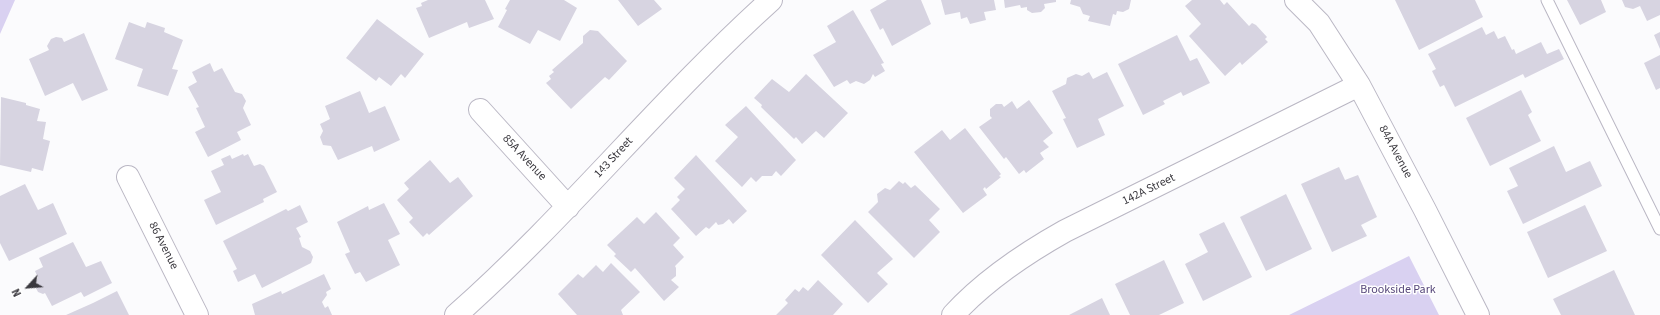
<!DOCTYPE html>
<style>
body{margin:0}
#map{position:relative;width:1660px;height:315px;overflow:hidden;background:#fbfbfd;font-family:"Source Sans 3",sans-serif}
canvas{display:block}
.north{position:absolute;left:8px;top:267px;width:40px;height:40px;-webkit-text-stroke:3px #fff;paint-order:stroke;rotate:244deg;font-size:11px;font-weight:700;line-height:16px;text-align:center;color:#3a383e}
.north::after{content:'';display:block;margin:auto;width:14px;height:18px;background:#3a383e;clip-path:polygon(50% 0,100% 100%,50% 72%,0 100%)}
</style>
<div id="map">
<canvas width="1660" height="315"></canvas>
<div class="north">N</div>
</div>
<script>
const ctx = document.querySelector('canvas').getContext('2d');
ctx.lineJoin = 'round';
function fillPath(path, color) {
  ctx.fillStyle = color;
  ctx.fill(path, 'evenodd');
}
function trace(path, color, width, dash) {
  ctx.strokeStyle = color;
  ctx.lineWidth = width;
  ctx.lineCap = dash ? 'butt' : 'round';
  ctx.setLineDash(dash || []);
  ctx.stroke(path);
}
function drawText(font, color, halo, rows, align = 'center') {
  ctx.font = font + ' "Source Sans 3",sans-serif';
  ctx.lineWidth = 3;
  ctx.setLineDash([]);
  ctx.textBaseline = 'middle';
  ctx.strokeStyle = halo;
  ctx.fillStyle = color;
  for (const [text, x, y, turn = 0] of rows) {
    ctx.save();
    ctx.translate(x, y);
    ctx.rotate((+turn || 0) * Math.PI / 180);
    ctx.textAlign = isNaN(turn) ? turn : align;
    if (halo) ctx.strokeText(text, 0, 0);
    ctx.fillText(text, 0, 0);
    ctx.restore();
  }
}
fillPath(new Path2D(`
 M0,0H15L0,34Z
 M1409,256L1439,315H1289Z`), '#d9d1f1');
fillPath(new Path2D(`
 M428,0H485L494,19L469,28L467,22L429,38L416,8L422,6L421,3Z
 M510,0H564L577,8L560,41L538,30L530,44L498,27L507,10L505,9Z
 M618,0H654L662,9L638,26Z
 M887,0H921L931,24L892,46L883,28L880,30L870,10Z
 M941,0H994L996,10L984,12L986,20L970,24L967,17L961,19L960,12L945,15Z
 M1004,0H1056V2L1044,4L1045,8L1041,12L1032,13L1027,10V7L1021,8L1020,5L1005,8Z
 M1071,0H1131L1129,9L1123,12L1117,11L1116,15L1113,14L1110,26L1088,21L1090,16L1083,14L1080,7L1070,4Z
 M1192,0H1220L1224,5L1227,2L1249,26L1252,23L1256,25L1267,37L1265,39L1268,42L1242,65L1240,62L1225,76L1189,36L1201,24L1185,6Z
 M1395,0H1475L1483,17L1419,50Z
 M1567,0H1601L1606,12L1580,25Z
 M1622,0H1660V15L1647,21L1640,6L1633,9L1625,7Z
 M853,10L884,63L881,64L885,71L875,77L873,74L870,80L864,84L856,81L850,84L847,80L834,87L813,55L836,42L827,26Z
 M377,19L424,54L405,78L401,74L391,86L379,77L376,81L346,58Z
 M129,22L145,28L147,22L165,28L164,32L183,40L172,69L178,70L168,96L137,86L143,69L115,59Z
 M1482,27L1486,35L1494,31L1498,39L1505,36L1512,50L1514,49L1516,54L1541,42L1547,54L1559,49L1564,59L1525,78L1523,74L1455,107L1444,85L1440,87L1432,71L1436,69L1428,54Z
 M590,30L598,31L627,61L609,80L605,77L571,109L546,83L551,79L549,76L554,72L552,70L583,43V36Z
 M1660,32V49L1654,35Z
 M84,33L108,90L82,101L73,83L45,96L29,59L49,50L47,46L51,39L56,37L62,38L64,42Z
 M1177,35L1190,61L1197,58L1210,83L1183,96L1181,92L1163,101L1165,104L1143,115L1118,64Z
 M1660,55V88L1656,90L1644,63Z
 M210,63L214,72L222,68L235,92L242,94L246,101L243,108L251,125L237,132L241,140L208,157L195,132L205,127L196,108L199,107L188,87L197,82L192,72Z
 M1089,72L1093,79L1107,72L1124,106L1098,119L1105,135L1077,148L1063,119L1066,118L1052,91L1066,84L1067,78L1076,74L1082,76Z
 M806,74L848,113L824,138L816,131L802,144L796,137L794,139L761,107L762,105L754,98L772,79L789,92Z
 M1521,90L1532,112L1528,115L1541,141L1490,166L1466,118Z
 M360,91L369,113L385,106L400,140L374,152L372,146L338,160L331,146L323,145L320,137L323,131L320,124L330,119L325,106Z
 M1,97L26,103V105L40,109L37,121L46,122L43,139L50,141L43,171L32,168L31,172L0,165Z
 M1029,100L1053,133L1043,141L1049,147L1040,153L1044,159L1026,173L1024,170L1019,174L1006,157L1004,159L979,127L992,118L990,116V109L996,104H1002L1004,107L1012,101L1017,109Z
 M746,106L796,160L781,176L776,171L772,176H762L756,182L751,177L742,187L715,161L738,137L725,125Z
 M965,128L1001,174L999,176L1001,177L986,189L985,187L983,189L987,195L963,213L914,152L942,130L950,140Z
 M1554,146L1566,172L1590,161L1602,186L1523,224L1507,191L1518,186L1509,168Z
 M243,154L244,156L248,154L254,166L260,164L264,166L277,192L263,199L264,202L216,225L204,200L221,192L211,171L224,165L221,159L230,155L232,159Z
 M696,155L747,211L733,224L729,219L723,224L718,225L716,222L709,229L706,227L696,236L671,209L680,200L677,197L685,189L674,178Z
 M430,160L450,183L458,177L473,196L429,235L427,233L423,237L409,222L413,218L397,200L409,189L404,183Z
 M1339,167L1345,180L1358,175L1377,217L1361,225L1367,236L1332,252L1301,184Z
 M899,181L903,184L905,182L911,188L915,185L940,209L929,220L940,232L914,258L868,212L878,202L877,194L885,188L890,190Z
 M25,184L38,210L53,203L67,234L9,261L0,243V196Z
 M1286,194L1312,249L1266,271L1240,217Z
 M384,203L400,234L388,240L400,265L366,282L360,272L355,274L345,254L350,252L337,222L368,206L369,210Z
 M300,205L308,222L296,228L301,237L299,238L302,247L310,251L313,257L311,263L262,288L255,274L238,282L233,271L237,269L223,241L286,209L288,211Z
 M1585,205L1607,251L1548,278L1527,232Z
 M656,212L680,238L673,245L684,257L675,266L676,268V276L671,280L679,287L664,301L635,268L631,272L614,256L616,254L607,245L637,217L644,224Z
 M855,220L893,259L877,273L888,284L868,303L821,255Z
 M1224,222L1252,277L1203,301L1185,264L1208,252L1199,234Z
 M73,242L86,267L101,261L112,283L84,297L81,292L52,306L45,293L43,294L38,292L34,284L38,278L35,271L43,267L39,258Z
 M1164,260L1184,303L1159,315H1130L1115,284Z
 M611,263L640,292L621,310L623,315H577L558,294L578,274L583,278L596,265L603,272Z
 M1614,270L1635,315H1561L1553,299Z
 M324,274L331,289L326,292L327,295L322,302L325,308L328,306L332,315H255L252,304L281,291L282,294Z
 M818,280L843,304L833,315H776L788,303L785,300L795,289L799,292L803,287L808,291Z
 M117,291L129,315H66L93,303Z
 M1102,298L1110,315H1069Z`), '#d7d4e1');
const lane = new Path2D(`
 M1547,0L1660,229`);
const street = new Path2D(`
 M1296,0L1319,23L1359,85L1425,210L1478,315
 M480,110L568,207
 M128,177L197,315
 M456,315C567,217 660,100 771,0
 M953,315C984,281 1024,254 1065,231L1359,85`);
trace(lane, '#bab7c4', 13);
trace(street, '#bab7c4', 24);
trace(lane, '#fff', 11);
trace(street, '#fff', 22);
drawText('12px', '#3a383e', '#fff', [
 ["84A Avenue",1395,152,62],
 ["85A Avenue",524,158,47],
 ["143 Street",614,158,-47],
 ["142A Street",1149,190,-26],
 ["86 Avenue",163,246,63]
]);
drawText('12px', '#56477a', '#fff', [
 ["Brookside Park",1398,290]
]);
</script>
